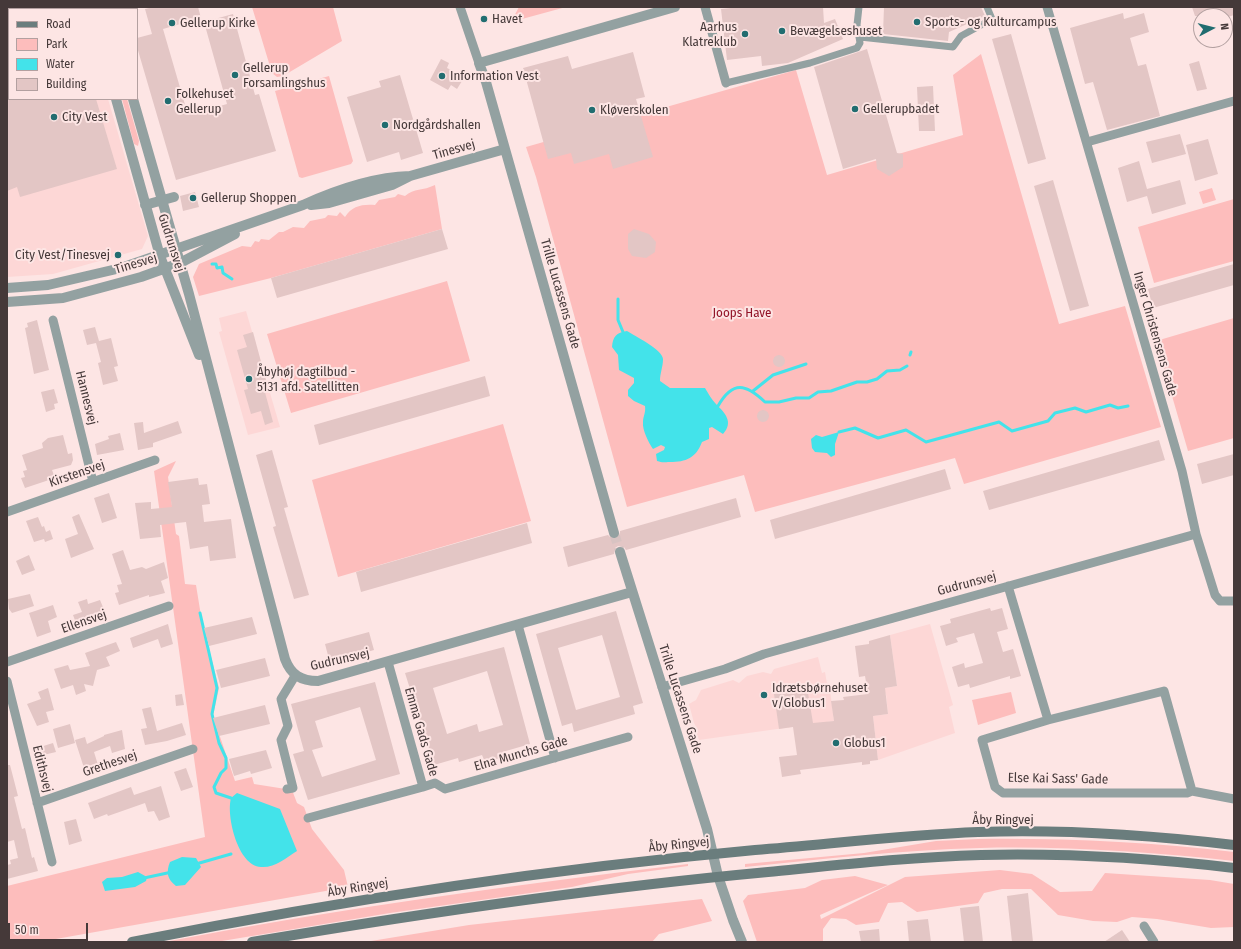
<!DOCTYPE html>
<meta charset="utf-8">
<style>
body{margin:0}
#map{position:relative;width:1241px;height:949px;overflow:hidden;background:#fde5e4;font-family:"Fira Sans Condensed",sans-serif}
canvas{display:block}
.frame{position:absolute;inset:0;border:8px solid #453939;pointer-events:none}
.legend{position:absolute;left:8px;top:8px;width:130px;height:92px;box-sizing:border-box;background:#fde5e4;border:1px solid #b3a0a0;margin:0;padding:5px 7px;list-style:none;font-size:12px;color:#453939}
.legend li{display:flex;align-items:center;gap:8px;height:20px}
.legend b{width:20px;border:1px solid #b3a0a0}
.north{position:absolute;left:1193px;top:8px;width:40px;height:40px;box-sizing:border-box;background:#fde5e4;border:1px solid #b3a0a0;border-radius:50%;rotate:83deg;font-size:11px;font-weight:700;line-height:16px;text-align:center;color:#453939}
.north::after{content:'';display:block;margin:auto;width:14px;height:18px;background:#216d70;clip-path:polygon(50% 0,100% 100%,50% 72%,0 100%)}
.scale{position:absolute;left:8px;top:923px;width:80px;height:18px;box-sizing:border-box;border:2px solid #453939;border-top:0;padding-left:5px;font-size:12px;line-height:14px;white-space:nowrap;color:#453939;-webkit-text-stroke:3px #fde5e4;paint-order:stroke}
</style>
<div id="map">
<canvas width="1241" height="949"></canvas>
<div class="frame"></div>
<ul class="legend">
<li><b style="height:5px;background:#6a7d7d"></b>Road</li>
<li><b style="height:11px;background:#fdbdbc"></b>Park</li>
<li><b style="height:11px;background:#43e3ea"></b>Water</li>
<li><b style="height:11px;background:#e3c6c5"></b>Building</li>
</ul>
<div class="north">N</div>
<div class="scale">50 m</div>
</div>
<script>
const ctx = document.querySelector('canvas').getContext('2d');
ctx.lineJoin = 'round';
function fillPath(path, color) {
  ctx.fillStyle = color;
  ctx.fill(path, 'evenodd');
}
function trace(path, color, width, dash) {
  ctx.strokeStyle = color;
  ctx.lineWidth = width;
  ctx.lineCap = dash ? 'butt' : 'round';
  ctx.setLineDash(dash || []);
  ctx.stroke(path);
}
function drawText(font, color, halo, rows, align = 'center') {
  ctx.font = font + ' "Fira Sans Condensed",sans-serif';
  ctx.lineWidth = 4;
  ctx.setLineDash([]);
  ctx.textBaseline = 'middle';
  ctx.strokeStyle = halo;
  ctx.fillStyle = color;
  for (const [text, x, y, turn = 0] of rows) {
    ctx.save();
    ctx.translate(x, y);
    ctx.rotate((+turn || 0) * Math.PI / 180);
    ctx.textAlign = isNaN(turn) ? turn : align;
    if (halo) ctx.strokeText(text, 0, 0);
    ctx.fillText(text, 0, 0);
    ctx.restore();
  }
}
fillPath(new Path2D(`
 M7,7H80L81,9H9V99H108L148,236L142,249L53,274L7,277Z
 M246,311L280,427L248,435L219,332L222,331L219,318Z
 M930,624L953,705L949,707L955,733L878,760L873,716L888,714L886,694L878,689L897,686L890,635Z
 M818,657L822,673L825,672L828,690H830L834,721L699,740L697,734L698,730L694,723L689,704L696,700L701,690L733,680L739,683L747,676L763,672L771,674L774,669Z`), '#fdd7d6');
fillPath(new Path2D(`
 M252,7H333L342,41L283,76L277,77L272,73Z
 M519,7H566L511,22Z
 M981,54L1059,324L1125,306L1161,427L964,484L955,458L755,512L744,475L627,507L536,177L526,147L796,70L827,175L963,135L953,75Z
 M329,76L353,161L351,164L302,178L299,177L275,91Z
 M122,99H127L139,141L138,146L134,144Z
 M435,185L442,229L271,278L199,296L193,277L199,264L242,246L251,247L255,241L259,242L261,239L269,240L279,232H283L293,227L304,228L310,221L325,218L328,215L337,216L340,212L345,217C352,206 362,204 375,205L379,200L395,197L398,194L405,196C414,188 423,191 435,185Z
 M1212,188L1216,200L1203,204L1199,192Z
 M1234,199V261L1154,283L1138,227Z
 M447,281L470,361L291,413L267,334Z
 M1234,318V438L1188,451L1156,341Z
 M503,424L531,521L338,577L312,480Z
 M176,461L168,477L176,534L179,536L185,584L196,585L202,622L219,688L213,716L235,781L252,777L254,784L292,790L297,803L304,807L312,829L344,870L348,887L39,942H7V886L205,837L154,471Z
 M1011,692L1016,713L978,725L972,700Z
 M978,839C1064,838 1149,842 1234,852V861C1150,852 1065,846 980,848C902,850 823,859 745,867V864L864,853L936,841Z
 M688,864V866L628,874L572,887L390,913L216,942H164C337,909 512,885 688,864Z
 M1000,870L1032,874L1060,892L1092,891L1105,873L1210,880L1234,884V927L1211,928L1157,919L1132,917L1117,922L1093,921L1058,915L1031,889H1002L984,893L978,903L917,912L902,902L888,903L879,922L856,925L846,919L831,918L823,929V942H757L743,901L748,895L805,888L822,880L855,876L888,885L820,915L821,919L905,877Z
 M702,899L712,921L659,934L652,942H365L469,925Z`), '#fdbdbc');
fillPath(new Path2D(`
 M627,331C635,336 663,350 663,359C663,367 660,373 660,381L670,388H705C708,393 712,400 716,404C725,413 734,422 723,434L712,427L709,428V439L702,442C696,458 686,462 670,462C664,462 663,463 657,461L656,454L664,450L665,447L661,445L653,449C649,443 642,430 643,422C643,416 646,413 645,406L634,401L628,396V390L634,383V378L619,370L618,355L612,347C613,336 616,333 627,331Z
 M839,432L835,444V455L831,457L827,453L815,452L812,448L811,439L816,435L822,437Z
 M237,793L280,809L297,851C286,858 275,868 261,867C238,866 226,816 231,798Z
 M182,857L196,858L201,867L185,885L176,886C167,879 166,872 170,862Z
 M138,872L147,877L146,881L135,887L105,891L102,882L107,878L122,877Z`), '#43e3ea');
trace(new Path2D(`
 M212,264H216L217,268L222,267L223,273L232,279
 M618,299V320L623,332
 M910,355L911,352
 M753,391L773,375L806,364
 M718,406C733,380 746,384 765,402H779L796,398H809L818,392L831,391L857,382H867L877,379L887,371L900,370L907,366
 M839,432L855,428L878,438L906,430L926,442L999,422L1012,431L1048,421L1055,413L1075,408L1086,412L1110,405L1118,408L1128,406
 M200,613L217,688L212,714L219,743L226,758V768L221,773L214,787L216,793L231,798
 M196,864L231,854
 M144,878L172,872`), '#43e3ea', 3);
fillPath(new Path2D(`
 M153,7H198L201,18L163,29L188,115L227,104L204,22L233,14L255,95L259,94L276,151L176,180L137,47V38L152,34L145,9Z
 M741,7H823L824,23L835,19L843,39L788,63L762,66L761,56L727,60L721,9Z
 M884,7H981L985,16L949,32L948,41L883,34Z
 M1192,7H1234V15L1225,18V16H1195Z
 M1123,13L1124,19L1144,13L1149,32L1130,38L1138,66L1146,64L1160,116L1107,130L1093,82L1085,84L1070,28Z
 M1011,34L1046,159L1028,164L992,39Z
 M867,49L897,153L903,154V167L889,176L877,169L876,159L843,169L814,67Z
 M633,52L645,97L636,99L653,157L613,169L609,154L574,164L571,153L548,159L523,68L568,56L572,69Z
 M441,59L449,63L447,68L455,72L452,76L462,81L457,89L451,85L448,90L430,80Z
 M1199,61L1207,89L1197,91L1189,64Z
 M400,75L423,153L401,160L399,152L367,162L347,97L381,87L379,81Z
 M933,86L935,131H919L917,87Z
 M7,99H96L117,169L20,197L17,187L7,191Z
 M1180,134L1186,154L1152,163L1146,142Z
 M1208,139L1218,174L1195,181L1186,145Z
 M1139,161L1147,189L1180,180L1186,204L1152,214L1147,196L1127,202L1118,168Z
 M1053,180L1089,306L1070,311L1034,186Z
 M195,192L199,207L183,211L180,196Z
 M442,229L448,249L277,298L271,278Z
 M634,229L649,234L656,242L655,252L646,258L632,256L628,249V234Z
 M1234,264V285L1153,308L1148,289Z
 M37,320L49,370L34,374L25,328L28,327L27,323Z
 M95,327L99,341L111,338L118,366L114,367L118,381L103,385L98,363L101,362L96,343L87,345L83,330Z
 M253,332L267,384L263,385L273,422L265,425L261,411L251,414L244,390L248,389L237,350L247,347L243,335Z
 M773 361a6 6 0 1 1 12 0a6 6 0 1 1-12 0Z
 M485,376L490,396L319,445L314,425Z
 M54,389L58,403L54,404L55,409L46,412L41,392Z
 M757 416a6 6 0 1 1 12 0a6 6 0 1 1-12 0Z
 M178,421L182,433L153,443V447L138,450L134,423L143,422L144,433Z
 M120,433L124,450L97,455L95,444L109,439L108,436Z
 M63,435L68,454L72,453L73,460L71,465L52,470L55,478L25,488L21,478L25,477L23,471L27,470L22,455L43,448L42,443L48,438Z
 M1159,440L1165,460L989,510L983,491Z
 M272,450L288,507L284,508L309,595L294,599L273,527L276,526L256,455Z
 M1234,454V475L1202,484L1197,464Z
 M945,469L951,489L775,539L770,520Z
 M198,478L199,485L207,484L210,504L202,505L204,522L231,519L236,558L210,561L208,546L190,549L186,522L160,525L161,537L140,539L135,503L151,502V509L172,507L168,482Z
 M109,493L117,518L102,523L94,498Z
 M736,498L741,517L626,550L624,547L618,546L615,548L614,554L568,567L563,547L608,535L612,539H616L620,535V531Z
 M79,514L94,549L71,558L65,539L78,534L72,517Z
 M38,517L42,527L44,526L46,532L50,530L53,539L45,542L44,539L34,542L26,521Z
 M527,523L532,543L361,592L356,572Z
 M123,550L130,570L142,567L146,569L164,562L168,578L161,581L165,593L149,597V595L119,605L115,593L119,592L117,585L122,584L112,554Z
 M29,555L35,570L22,575L16,561Z
 M30,594L34,606L12,613L9,609L8,599Z
 M87,599L88,604L100,600L105,612L76,623L73,615L82,612L78,602Z
 M53,605L57,617L48,621L51,632L37,637L29,613Z
 M990,608L991,611L1002,608L1008,629L997,632L1003,652L1013,649L1021,676L1010,679V676L970,688L969,684L958,687L952,667L964,663L965,668L983,663L974,633L956,638L958,642L946,646L940,626L951,623L950,619Z
 M616,611L643,703L633,706L635,714L574,732L572,723L562,726L536,634ZM602,635L620,697L576,710L558,648Z
 M252,617L257,634L209,646L204,628Z
 M168,624L173,644L161,648L158,639L133,648L130,638Z
 M369,632L374,650L330,663L325,644Z
 M890,635L897,686L885,688L888,714L873,716L878,760L870,761V764L862,765V762L800,770L801,774L782,777L779,757L797,755L793,727L779,729L774,694L784,693L783,690L807,687L813,723L834,721L831,701L844,700L843,697L868,694L865,676L859,677L855,646L869,644V641Z
 M116,642L120,651L106,657L110,666L97,670L93,686L84,684L86,691L76,695L73,685L61,689L54,669L68,665L70,670L90,666L85,653Z
 M504,647L530,744L506,751L508,756L485,762L482,755L459,762L458,758L434,765L405,673ZM487,671L503,725L479,732L477,724L447,734L433,688Z
 M265,658L270,676L221,688L216,670Z
 M375,682L400,774L308,800L293,754L304,751L291,704ZM360,707L376,760L322,777L312,750L323,747L315,721Z
 M48,688L54,710L46,712L49,722L37,726L27,704L41,699L38,692Z
 M182,694L184,705L176,706L175,695Z
 M265,705L270,724L219,736L213,718Z
 M151,707L157,731L182,723L186,735L167,741L145,745L141,729L147,728L142,709Z
 M70,724L75,743L58,748L53,729Z
 M122,730L125,749L112,753L110,746L94,752L98,765L89,769L88,766L84,768L75,740L85,737L87,744L104,736V735Z
 M53,743L56,752L39,756L37,748Z
 M266,750L272,768L251,774L250,771L234,776L229,759Z
 M7,765H10L18,796L14,797L22,829L25,828L32,858L34,857L38,871L7,879V865L11,864L10,860L18,858L14,840L7,842Z
 M186,768L193,787L181,791L174,772Z
 M161,786L170,817L159,821L154,811L148,812L145,803L108,816L107,814L94,819L88,803L131,787L134,795Z
 M76,819L82,841L69,845L64,822Z
 M1028,893L1033,942H1012L1007,896Z
 M979,906L983,942H964L960,908Z
 M928,919L931,942H909L907,921Z
 M879,929L880,942H861L859,931Z
 M1122,930L1130,942H1104Z`), '#e3c6c5');
trace(new Path2D(`
 M614,533L620,552`), '#d8c3c2', 10, [10, 5]);
trace(new Path2D(`
 M860,37L953,47L961,36L992,19L987,7
 M726,83L810,63L857,48L860,43L857,25L859,7`), '#93a1a1', 7);
trace(new Path2D(`
 M460,7L479,63
 M705,7L726,83
 M1047,7L1182,471L1196,534
 M1087,142L1234,101
 M53,320L93,482
 M7,512L155,460
 M1008,586L1048,720
 M518,625L555,758
 M7,662L169,606
 M7,681L52,862
 M662,687L725,669L764,654L1196,534L1215,595L1220,601H1234
 M423,787L435,783L445,789L628,737
 M287,789L293,788L281,740L288,726L281,699L295,676
 M1192,791L1187,793H1003L995,787L982,740L1048,720L1164,691L1192,791L1234,799
 M37,803L193,749
 M308,818L423,787L388,662
 M1144,926L1154,942`), '#93a1a1', 9);
trace(new Path2D(`
 M89,7L90,9
 M107,7V9
 M116,99L160,256L199,355
 M133,99L189,294L285,659C291,675 301,681 318,681L632,592
 M145,205L174,197
 M311,205L329,203L392,185L410,176L505,149
 M7,288L48,285L121,268L303,205C336,190 373,177 410,176
 M7,302L63,298L141,277L180,263L235,234
 M614,533L486,82L479,63L675,7
 M620,552L707,829L718,876L733,920L742,942`), '#93a1a1', 10);
trace(new Path2D(`
 M132,942C338,901 546,869 755,850C830,844 904,835 978,832C1063,829 1150,835 1234,845
 M252,942C423,913 595,888 768,872C839,865 910,857 981,855C1066,853 1150,858 1234,868`), '#6a7d7d', 10);
for (const [x, y, r, color] of [
 [484,19,4,"#216d70"],
 [917,22,4,"#216d70"],
 [172,23,4,"#216d70"],
 [782,31,4,"#216d70"],
 [745,34,4,"#216d70"],
 [235,75,4,"#216d70"],
 [442,76,4,"#216d70"],
 [168,101,4,"#216d70"],
 [855,109,4,"#216d70"],
 [592,110,4,"#216d70"],
 [54,117,4,"#216d70"],
 [385,125,4,"#216d70"],
 [193,198,4,"#216d70"],
 [118,255,4,"#216d70"],
 [249,379,4,"#216d70"],
 [764,695,4,"#216d70"],
 [836,743,4,"#216d70"]
]) {
  const dot = new Path2D();
  dot.arc(x, y, r, 0, 2 * Math.PI);
  ctx.fillStyle = color;
  ctx.fill(dot);
  trace(dot, '#fde5e4', 1.5);
}
drawText('13px', '#453939', '#fde5e4', [
 ["Havet",492,19],
 ["Sports- og Kulturcampus",925,22],
 ["Gellerup Kirke",180,23],
 ["Aarhus",737,27,"right"],
 ["Klatreklub",737,42,"right"],
 ["Bevægelseshuset",790,31],
 ["Gellerup",243,68],
 ["Forsamlingshus",243,83],
 ["Information Vest",450,76],
 ["Folkehuset",176,94],
 ["Gellerup",176,109],
 ["Gellerupbadet",863,109],
 ["Kløverskolen",600,110],
 ["City Vest",62,117],
 ["Nordgårdshallen",393,125],
 ["Gellerup Shoppen",201,198],
 ["City Vest/Tinesvej",110,255,"right"],
 ["Åbyhøj dagtilbud -",257,372],
 ["5131 afd. Satellitten",257,387],
 ["Idrætsbørnehuset",772,688],
 ["v/Globus1",772,703],
 ["Globus1",844,743]
], 'left');
drawText('13px', '#453939', '#fde5e4', [
 ["Tinesvej",454,150,-16],
 ["Gudrunsvej",171,243,72],
 ["Tinesvej",136,264,-17],
 ["Trille Lucassens Gade",560,294,74],
 ["Inger Christensens Gade",1155,334,74],
 ["Hannesvej",86,398,76],
 ["Kirstensvej",77,474,-19],
 ["Gudrunsvej",967,584,-15],
 ["Ellensvej",84,622,-19],
 ["Gudrunsvej",340,660,-13],
 ["Trille Lucassens Gade",680,699,72],
 ["Emma Gads Gade",421,732,74],
 ["Elna Munchs Gade",521,754,-16],
 ["Grethesvej",110,764,-19],
 ["Edithsvej",42,769,76],
 ["Else Kai Sass' Gade",1058,779,1],
 ["Åby Ringvej",1003,820],
 ["Åby Ringvej",679,845,-6],
 ["Åby Ringvej",358,888,-9]
]);
drawText('13px', '#931529', '#fde5e4', [
 ["Joops Have",742,313]
]);
</script>
